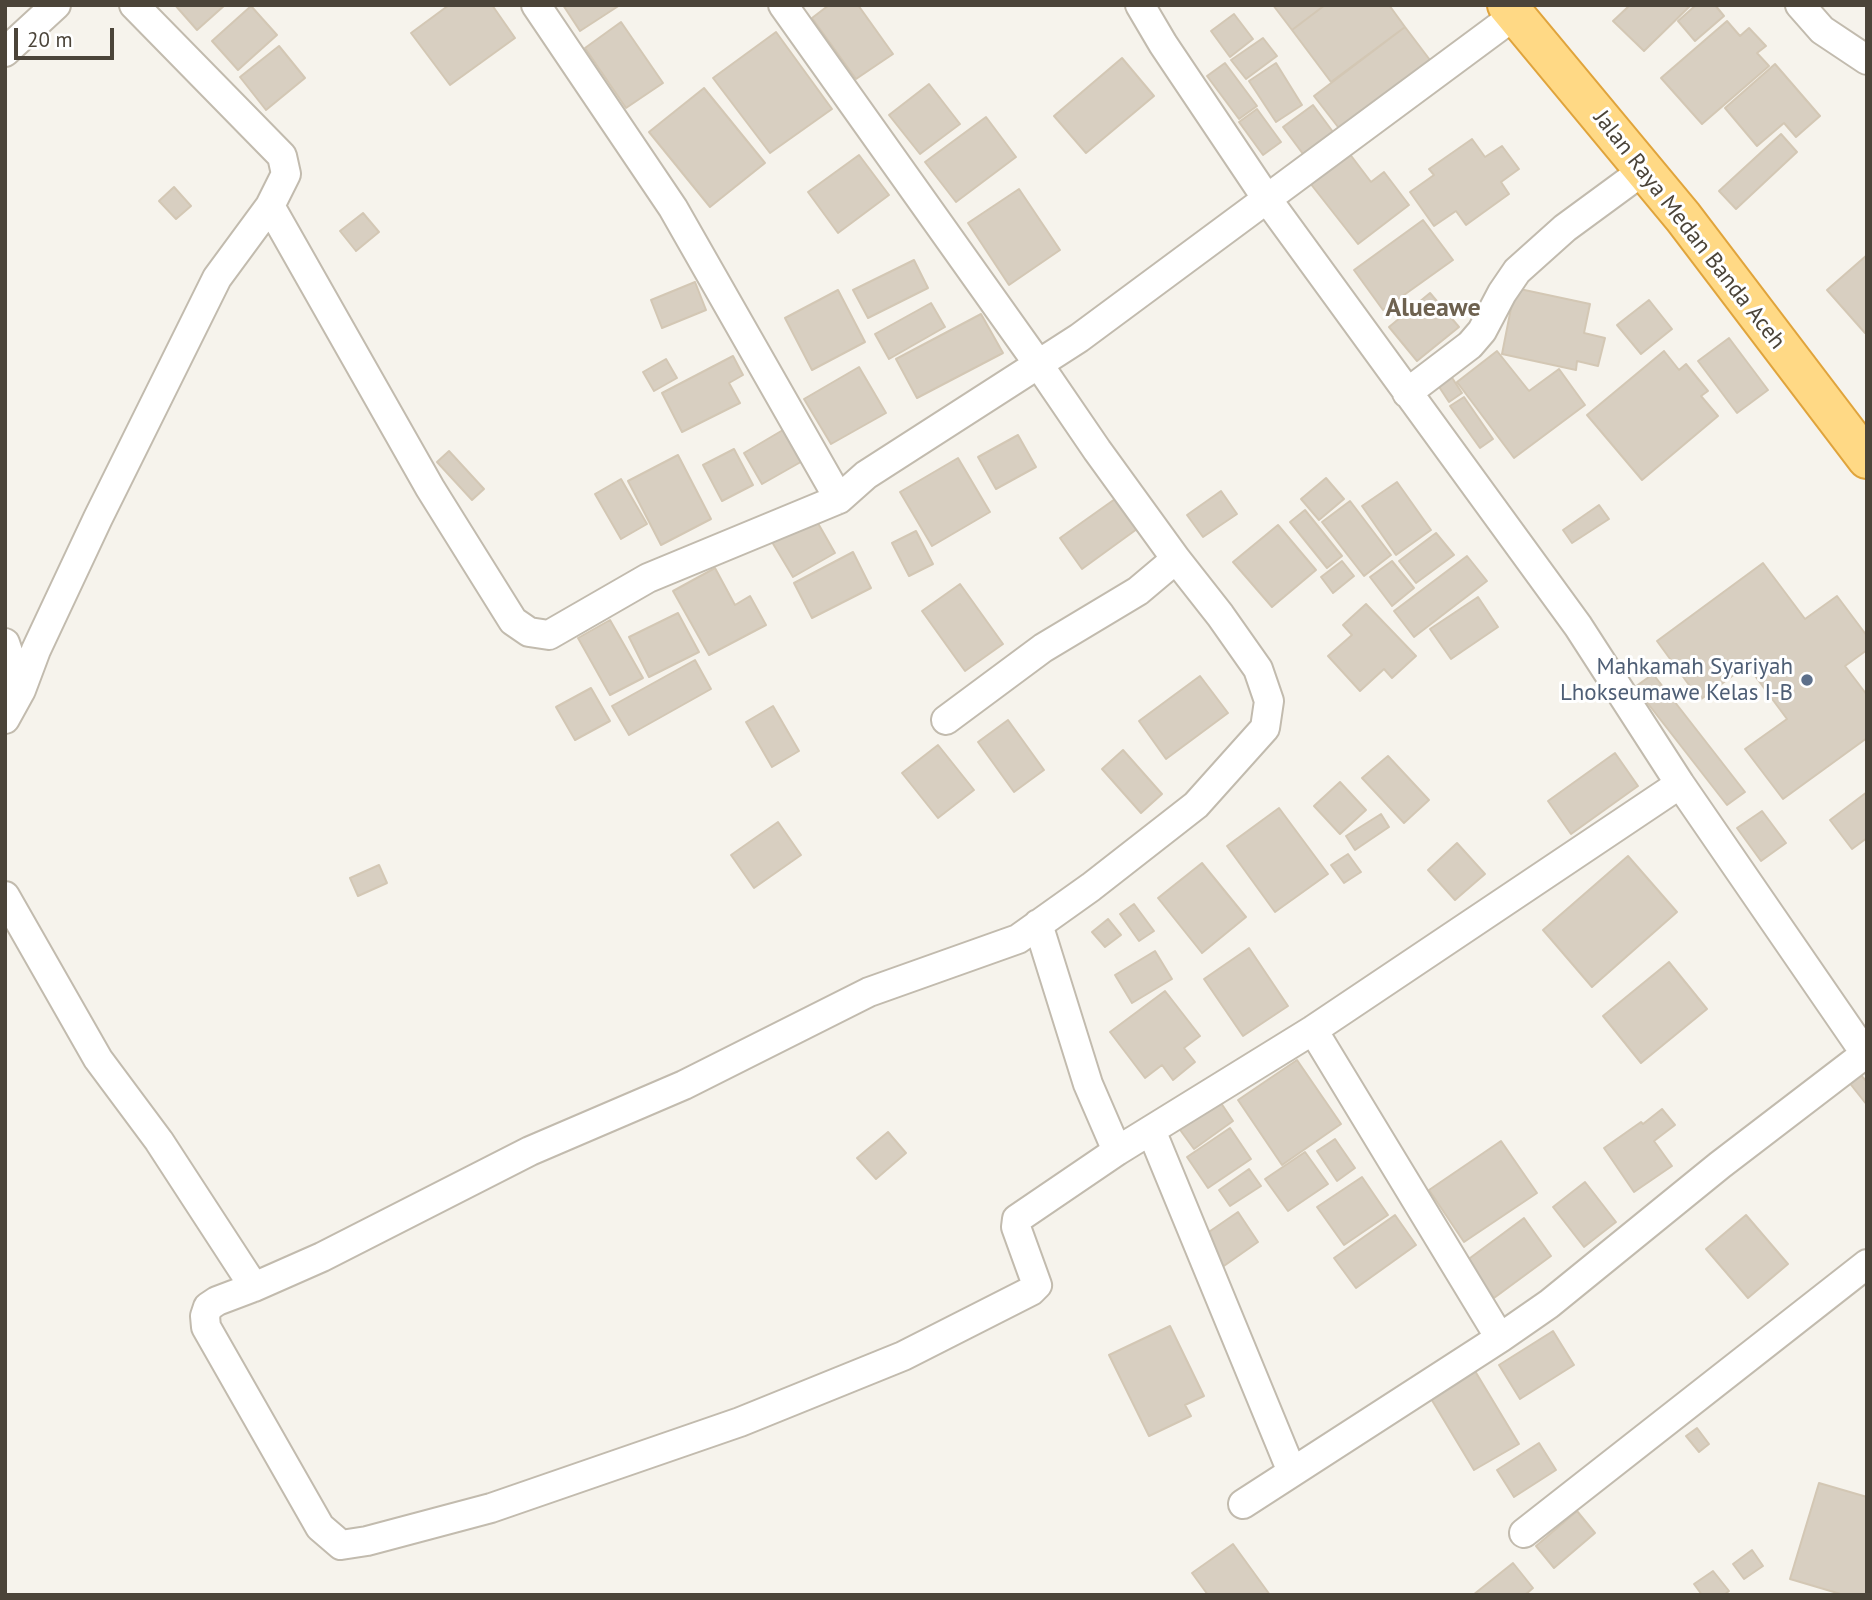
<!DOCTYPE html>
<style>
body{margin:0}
#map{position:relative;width:1872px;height:1600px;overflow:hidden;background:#f6f3ec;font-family:"PT Sans",sans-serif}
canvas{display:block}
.frame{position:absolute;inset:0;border:7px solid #4b4439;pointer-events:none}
.scale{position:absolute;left:14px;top:28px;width:100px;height:32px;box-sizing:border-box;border:4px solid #4b4439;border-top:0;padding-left:9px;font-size:21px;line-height:24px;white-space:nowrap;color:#4b4439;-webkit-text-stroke:5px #fff;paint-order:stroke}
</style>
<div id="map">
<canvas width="1872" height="1600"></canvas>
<div class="frame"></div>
<div class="scale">20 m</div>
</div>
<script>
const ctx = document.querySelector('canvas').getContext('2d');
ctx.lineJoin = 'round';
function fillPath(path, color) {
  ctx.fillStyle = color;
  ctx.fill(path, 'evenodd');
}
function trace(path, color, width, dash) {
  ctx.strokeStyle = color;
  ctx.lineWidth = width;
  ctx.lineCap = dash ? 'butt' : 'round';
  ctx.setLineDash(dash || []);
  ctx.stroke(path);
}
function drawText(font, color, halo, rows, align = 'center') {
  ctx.font = font + ' "PT Sans",sans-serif';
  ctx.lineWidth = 6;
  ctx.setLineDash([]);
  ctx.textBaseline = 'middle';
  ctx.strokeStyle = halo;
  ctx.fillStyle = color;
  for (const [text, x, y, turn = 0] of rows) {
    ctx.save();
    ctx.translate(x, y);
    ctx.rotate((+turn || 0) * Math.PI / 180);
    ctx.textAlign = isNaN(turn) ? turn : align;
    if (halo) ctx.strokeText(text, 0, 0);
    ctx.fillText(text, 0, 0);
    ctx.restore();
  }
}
const building = new Path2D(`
 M175,5H225L197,30Z
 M449,5H492L515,38L450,85L411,33Z
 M563,5H620L580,31Z
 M829,5H858L893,54L856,79L812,18Z
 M1273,5H1325L1292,30Z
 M1325,5H1389L1405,27L1331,82L1292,30Z
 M1630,5H1691L1644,51L1613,21Z
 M1696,5H1715L1724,16L1695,41L1678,21Z
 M251,6L277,35L238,70L212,41Z
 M1234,14L1253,39L1230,57L1211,31Z
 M1727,21L1740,36L1749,28L1766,46L1757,53L1769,66L1702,124L1661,78Z
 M621,22L663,83L626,108L585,48Z
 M1405,27L1436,68L1345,136L1314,96Z
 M776,32L832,109L770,153L713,78Z
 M1263,38L1277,56L1246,79L1231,60Z
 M279,46L305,78L266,110L240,77Z
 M1122,58L1154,96L1086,153L1054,116Z
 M1225,63L1257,106L1239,119L1207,76Z
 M1276,63L1302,105L1276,122L1249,81Z
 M1775,64L1820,116L1796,137L1784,123L1757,146L1725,108Z
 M929,84L960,124L920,154L889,115Z
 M704,88L765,163L710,207L649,132Z
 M1313,105L1336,136L1306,158L1283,127Z
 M1257,109L1281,142L1263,155L1239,122Z
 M986,117L1016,157L956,202L925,162Z
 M1781,134L1797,152L1736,209L1719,191Z
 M1472,139L1485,157L1502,146L1519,169L1501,182L1509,194L1466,225L1456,211L1434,226L1410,192L1434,175L1429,169Z
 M1349,153L1371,182L1384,172L1409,205L1358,244L1310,183Z
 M859,155L889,195L838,233L808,192Z
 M174,187L191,206L176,219L159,201Z
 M1019,189L1060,250L1009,285L968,223Z
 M363,213L379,232L356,251L340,231Z
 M1423,220L1453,260L1383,310L1354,270Z
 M1867,255V331L1865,333L1827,290Z
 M914,260L928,288L868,318L853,290Z
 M695,282L706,310L662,328L651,300Z
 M1515,288L1590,304L1584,333L1605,338L1598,366L1577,361L1576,370L1502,354Z
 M838,290L865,342L812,370L785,318Z
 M1430,293L1459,327L1417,361L1389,327Z
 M1649,300L1672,329L1641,354L1617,325Z
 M931,303L945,327L889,359L875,334Z
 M981,314L1003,353L917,398L896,359Z
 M1729,338L1768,390L1737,413L1698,361Z
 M1497,351L1529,391L1559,369L1585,405L1514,458L1457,382Z
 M1664,351L1679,370L1686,364L1708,391L1701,396L1718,416L1642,480L1587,415Z
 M733,356L743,375L729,383L740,403L682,432L662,393Z
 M666,359L677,378L654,391L643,372Z
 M859,367L886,413L831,444L804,399Z
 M1445,367L1462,393L1449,402L1432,376Z
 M1464,397L1493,439L1480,448L1450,406Z
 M788,427L806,459L762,484L744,453Z
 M1018,435L1036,467L996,489L978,457Z
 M734,449L753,485L722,501L703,465Z
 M449,451L484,489L472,500L437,462Z
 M678,455L711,519L661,545L628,481Z
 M958,458L990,512L932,546L900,492Z
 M1326,478L1344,499L1319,520L1301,499Z
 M621,479L647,524L621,539L595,494Z
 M1397,482L1431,530L1396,555L1362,506Z
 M1221,491L1237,514L1203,537L1187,515Z
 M1115,499L1137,529L1082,569L1060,538Z
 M1350,501L1391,555L1364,576L1322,522Z
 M1599,505L1609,519L1572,543L1563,530Z
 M1305,510L1342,556L1327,568L1290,522Z
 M815,518L835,553L793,577L772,542Z
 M1278,525L1316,570L1272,607L1233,562Z
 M916,531L933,564L909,576L892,543Z
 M1436,533L1454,555L1416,583L1399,561Z
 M853,552L871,588L812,618L794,583Z
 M1467,556L1487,581L1414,637L1394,611Z
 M1342,561L1354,576L1333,593L1321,577Z
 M1392,561L1414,588L1392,606L1370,577Z
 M1763,563L1805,619L1837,596L1867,636V650L1845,666L1867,695V738L1783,799L1745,749L1787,719L1747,665L1700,700L1657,641Z
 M715,568L735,605L750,596L766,625L709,655L673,591Z
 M960,584L1003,644L965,671L922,611Z
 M1478,597L1498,627L1451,659L1430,629Z
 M1366,604L1416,656L1392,678L1384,669L1360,691L1328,656L1352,635L1343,625Z
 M678,613L699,652L649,677L629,637Z
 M610,620L643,678L610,695L578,638Z
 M695,660L711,689L629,735L612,706Z
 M1653,674L1745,792L1727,805L1635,687Z
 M1200,676L1228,713L1166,759L1139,721Z
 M591,688L610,721L575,740L556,707Z
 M773,706L799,751L772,767L746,722Z
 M1008,720L1044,770L1014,792L978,742Z
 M938,745L974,790L938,818L902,773Z
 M1123,750L1162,794L1141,813L1102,769Z
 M1615,753L1638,786L1571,834L1548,801Z
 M1388,756L1429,800L1404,823L1362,778Z
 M1340,782L1366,810L1340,834L1314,806Z
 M1867,792V838L1852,849L1830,820Z
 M1279,808L1328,874L1275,912L1227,846Z
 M1762,811L1786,843L1761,861L1737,828Z
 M1381,814L1389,827L1355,850L1346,836Z
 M778,822L801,855L754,888L731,855Z
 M1457,843L1485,874L1455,900L1428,870Z
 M1348,854L1361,872L1344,883L1331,865Z
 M1628,856L1677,912L1592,987L1543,930Z
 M1202,863L1246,917L1202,953L1158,898Z
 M379,865L387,883L358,896L350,878Z
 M1134,904L1154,931L1139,941L1120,914Z
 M1108,919L1121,935L1105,947L1092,932Z
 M1249,948L1288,1006L1243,1036L1204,979Z
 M1155,951L1172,979L1132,1003L1115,975Z
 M1669,962L1707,1009L1641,1063L1603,1016Z
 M1165,991L1200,1036L1184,1048L1195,1062L1173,1080L1162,1065L1145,1078L1110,1032Z
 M1297,1060L1341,1124L1282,1165L1238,1100Z
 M1859,1073L1867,1082V1105L1848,1081Z
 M1219,1100L1233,1121L1194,1149L1178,1127Z
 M1662,1109L1675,1125L1654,1141L1672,1166L1634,1192L1604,1148L1641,1122L1643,1124Z
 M1230,1128L1251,1159L1208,1188L1187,1157Z
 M888,1132L906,1153L876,1179L857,1158Z
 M1335,1139L1355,1168L1337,1181L1317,1151Z
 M1501,1141L1537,1193L1464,1242L1429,1190Z
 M1305,1152L1328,1184L1288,1211L1265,1179Z
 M1249,1169L1261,1186L1230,1206L1219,1190Z
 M1362,1177L1388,1215L1344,1245L1317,1207Z
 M1585,1182L1616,1222L1584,1247L1553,1207Z
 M1238,1212L1258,1242L1221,1268L1200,1238Z
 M1395,1215L1416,1245L1356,1288L1334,1258Z
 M1746,1215L1788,1264L1748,1298L1706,1249Z
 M1524,1218L1551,1256L1494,1298L1466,1261Z
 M1170,1326L1204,1396L1185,1405L1191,1416L1149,1436L1109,1355Z
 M1553,1331L1574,1365L1520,1399L1499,1365Z
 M1475,1371L1519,1444L1474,1470L1430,1397Z
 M1697,1428L1709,1444L1699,1452L1686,1436Z
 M1539,1443L1556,1470L1514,1497L1497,1470Z
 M1819,1483L1867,1497V1595H1844L1790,1579Z
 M1577,1511L1595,1533L1554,1568L1536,1546Z
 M1233,1544L1270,1595H1208L1192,1573Z
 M1752,1550L1763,1566L1744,1579L1733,1564Z
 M1513,1563L1533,1588L1525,1595H1473Z
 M1713,1571L1729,1591L1724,1595H1702L1694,1584Z`);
fillPath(building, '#d8cfc1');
trace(building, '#d3c7b4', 2);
const minor = new Path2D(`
 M134,5L282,156L286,174L270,206
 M536,5L673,208L839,499
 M783,5L1039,365L1097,450L1176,559L1220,615L1258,669L1269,701L1265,728L1196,805L1091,887L1018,939L869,992L684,1085L530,1151L322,1257L254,1287L217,1301L208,1307L205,1316L206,1327L320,1527L341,1545L367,1541L491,1508L740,1422L903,1356L1031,1291L1037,1285L1016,1227L1017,1219L1117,1151L1088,1084L1038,924
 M1140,5L1163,44L1267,199L1578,626L1680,784L1867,1056
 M1800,5L1822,30L1867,60
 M5,52L56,5
 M1407,393L1470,345L1482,331L1502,293L1517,271L1565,228L1644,170
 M5,643L21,690L5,719
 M21,690L36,650L98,518L217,278L270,206L430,488L513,621L529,632L549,635L648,578L839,499L866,475L1079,338L1515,15
 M946,720L1043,648L1138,591L1176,559
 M5,896L98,1059L159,1141L254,1287
 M1313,1030L1500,1338
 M1151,1130L1292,1472
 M1117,1151L1313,1030L1680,784
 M1243,1504L1500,1338L1549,1304L1720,1165L1865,1054
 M1524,1533L1867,1264`);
const trunk = new Path2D(`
 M1507,5L1683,217L1867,459`);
trace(minor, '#c2bbae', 32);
trace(trunk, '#e0a43c', 42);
trace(minor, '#fff', 28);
trace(trunk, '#ffd985', 38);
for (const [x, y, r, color] of [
 [1807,680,7,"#5c6f8a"]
]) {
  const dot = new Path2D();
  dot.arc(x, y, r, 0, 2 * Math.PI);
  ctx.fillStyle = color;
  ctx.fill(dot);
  trace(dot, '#fff', 2.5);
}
drawText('23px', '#4b4439', '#fff', [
 ["Jalan Raya Medan Banda Aceh",1689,230,52]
]);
drawText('23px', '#4e5e75', '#fff', [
 ["Mahkamah Syariyah",1793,667],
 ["Lhokseumawe Kelas I-B",1793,693]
], 'right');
drawText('bold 26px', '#6e6250', '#fff', [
 ["Alueawe",1433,309]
]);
</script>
